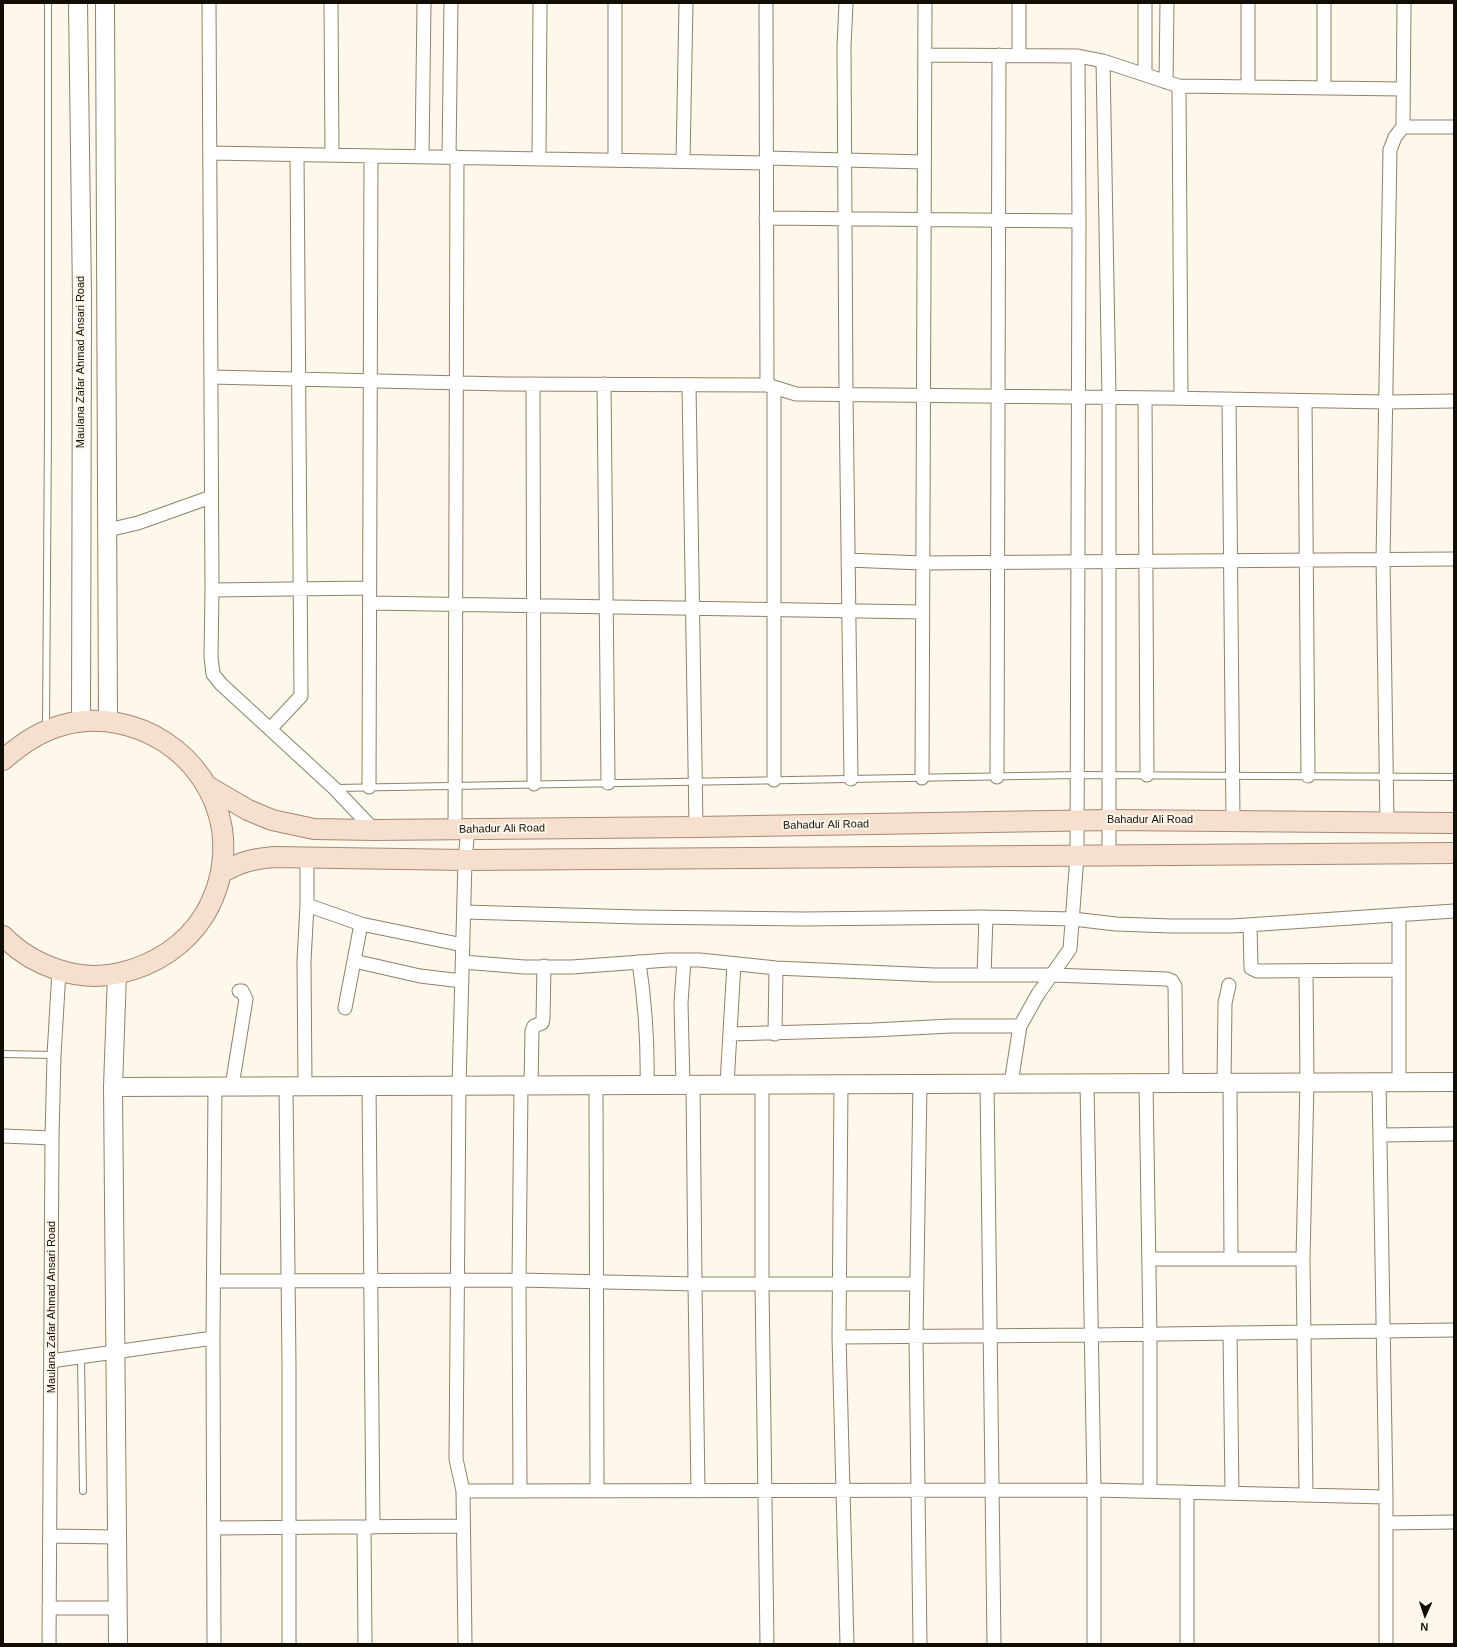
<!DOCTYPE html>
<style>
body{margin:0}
#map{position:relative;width:1457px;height:1647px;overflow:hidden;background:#fdf7ec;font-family:Helvetica,sans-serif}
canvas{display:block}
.frame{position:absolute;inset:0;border:4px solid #130e05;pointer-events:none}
.north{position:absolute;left:1405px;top:1595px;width:40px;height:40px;-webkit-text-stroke:3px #fdf7ec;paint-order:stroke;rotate:183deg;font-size:11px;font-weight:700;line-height:16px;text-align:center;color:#130e05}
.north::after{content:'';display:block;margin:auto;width:14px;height:18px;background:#130e05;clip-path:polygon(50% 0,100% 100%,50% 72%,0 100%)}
</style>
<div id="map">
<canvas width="1457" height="1647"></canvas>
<div class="frame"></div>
<div class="north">N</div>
</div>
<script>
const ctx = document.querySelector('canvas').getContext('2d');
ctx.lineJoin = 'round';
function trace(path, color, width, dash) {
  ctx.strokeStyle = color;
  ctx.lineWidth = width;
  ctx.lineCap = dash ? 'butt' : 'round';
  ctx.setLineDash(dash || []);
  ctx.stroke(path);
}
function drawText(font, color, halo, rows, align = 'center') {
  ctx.font = font + ' Helvetica,sans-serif';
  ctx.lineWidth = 4;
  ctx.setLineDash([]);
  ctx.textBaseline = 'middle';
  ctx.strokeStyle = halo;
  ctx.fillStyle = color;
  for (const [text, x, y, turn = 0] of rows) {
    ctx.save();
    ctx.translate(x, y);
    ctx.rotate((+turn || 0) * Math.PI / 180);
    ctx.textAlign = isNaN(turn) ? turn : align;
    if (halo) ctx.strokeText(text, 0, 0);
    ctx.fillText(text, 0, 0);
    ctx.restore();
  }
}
const lane = new Path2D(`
 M46,727L48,424V3
 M336,788L1077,775L1454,777
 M3,1054L54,1055
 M81,1358L83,1491`);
const street = new Path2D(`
 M209,3L212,590L211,657L213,674L221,684L334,788L374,830
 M331,3L332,155
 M615,3V160
 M766,3L767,385
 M846,3L844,47L846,394L851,779
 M1019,3V55
 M1248,3V87
 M925,55L1078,56L1103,61L1179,86L1402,89
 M1103,61L1109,397V855
 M1145,74V3
 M1166,82L1167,3
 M1179,86L1181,398
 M1324,88V3
 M1403,127H1454
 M210,153L766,163
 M422,156L424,3
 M449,157L451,3
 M766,158L924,162
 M539,159L540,3
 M683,161L686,3
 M766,218L1079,221
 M211,377L504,384L767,385L796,394L1165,398L1386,402L1454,401
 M533,384L534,784
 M604,384L608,783
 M689,385L696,827
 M1145,398L1147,775
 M1229,399L1233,821
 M1305,401L1308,776
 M108,530L138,523L211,497
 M848,560L922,563L1454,559
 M212,590L369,588
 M370,603L922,612
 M271,728L301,696L297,155
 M997,777L999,55
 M922,778L925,3
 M774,780V388
 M369,787L371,156
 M1387,823L1383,560L1390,150L1395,137L1403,127L1404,3
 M455,829L457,157
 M307,905L361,924L463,945
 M464,912L638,917L804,919L986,917L1073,919L1116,924L1171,926H1232L1454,911
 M1399,916V1082
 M1250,925L1251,968L1257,971L1399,970
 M354,961L420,976L462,981
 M463,962L524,967H572L668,960H700L776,968L934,975H1051L1167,979L1172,981L1175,986L1176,1082
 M639,962C645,1003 648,1043 647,1084
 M1306,971L1307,1082L1303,1259L1306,1495
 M984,975L986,917
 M345,1008L361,924
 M730,1034L873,1030L951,1026H1020
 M775,1034L776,968
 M1224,1082L1225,1003L1229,985
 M1230,1082L1231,1259
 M1379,1082L1386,1497V1644
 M920,1083L916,1336L920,1644
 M987,1083L994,1644
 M1011,1083L1020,1026L1038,994L1070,949L1077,856L1079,221L1078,56
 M1087,1083L1094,1490V1644
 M1146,1083L1150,1334V1491
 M683,1084L681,1003L684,960
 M693,1084L695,1284L698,1491
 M727,1084L734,964
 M762,1084V1285L767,1644
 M841,1084L839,1337L847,1644
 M531,1085L532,1031L534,1026L542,1023L543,1019L544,966
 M596,1085L597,1491
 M232,1086L246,999L242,991H239
 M286,1086L289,1366V1644
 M305,1086L304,961L307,905V857
 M369,1086L373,1527
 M1380,1135L1454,1134
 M3,1136L52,1138
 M1149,1259H1303
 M214,1281L519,1280L695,1284H916
 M1230,1333L1232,1493
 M839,1337L1091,1335L1454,1330
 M51,1361L213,1338
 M463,1491L1094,1490L1386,1497
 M520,1491L519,1280L521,1085
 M1187,1492V1644
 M1386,1523L1454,1522
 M364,1527L365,1644
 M214,1528L463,1526
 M50,1536L117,1537
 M49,1608H117
 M49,1644L52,1138L54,1055L59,971
 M214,1644L213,1338L215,1086
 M465,1644L463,1491L456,1459L459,1085L465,860L468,829`);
const secondary = new Path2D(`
 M78,3L82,296L81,722
 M105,3L108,722
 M117,974L113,1087L118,1644
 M113,1087L1454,1082`);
const primary = new Path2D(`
 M3,760C21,744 40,731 63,725C135,706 210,755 222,829C226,858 220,888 205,914C186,945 155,965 120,973C79,983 32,966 3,936
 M207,786L248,810L272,820L314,829L374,830L696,827L1109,820L1454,823
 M221,873C240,862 252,859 274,857L465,860L1454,853`);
trace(lane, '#908267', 8);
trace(street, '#908267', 15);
trace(secondary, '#908267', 20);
trace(primary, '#a48872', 22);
trace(lane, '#fff', 6);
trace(street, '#fff', 13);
trace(secondary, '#fff', 18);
trace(primary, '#f7dfce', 20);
drawText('11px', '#130e05', '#fdf7ec', [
 ["Maulana Zafar Ahmad Ansari Road",81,362,-90],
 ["Bahadur Ali Road",1150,820],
 ["Bahadur Ali Road",826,825,-1],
 ["Bahadur Ali Road",502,829,-1],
 ["Maulana Zafar Ahmad Ansari Road",52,1307,-90]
]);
</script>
